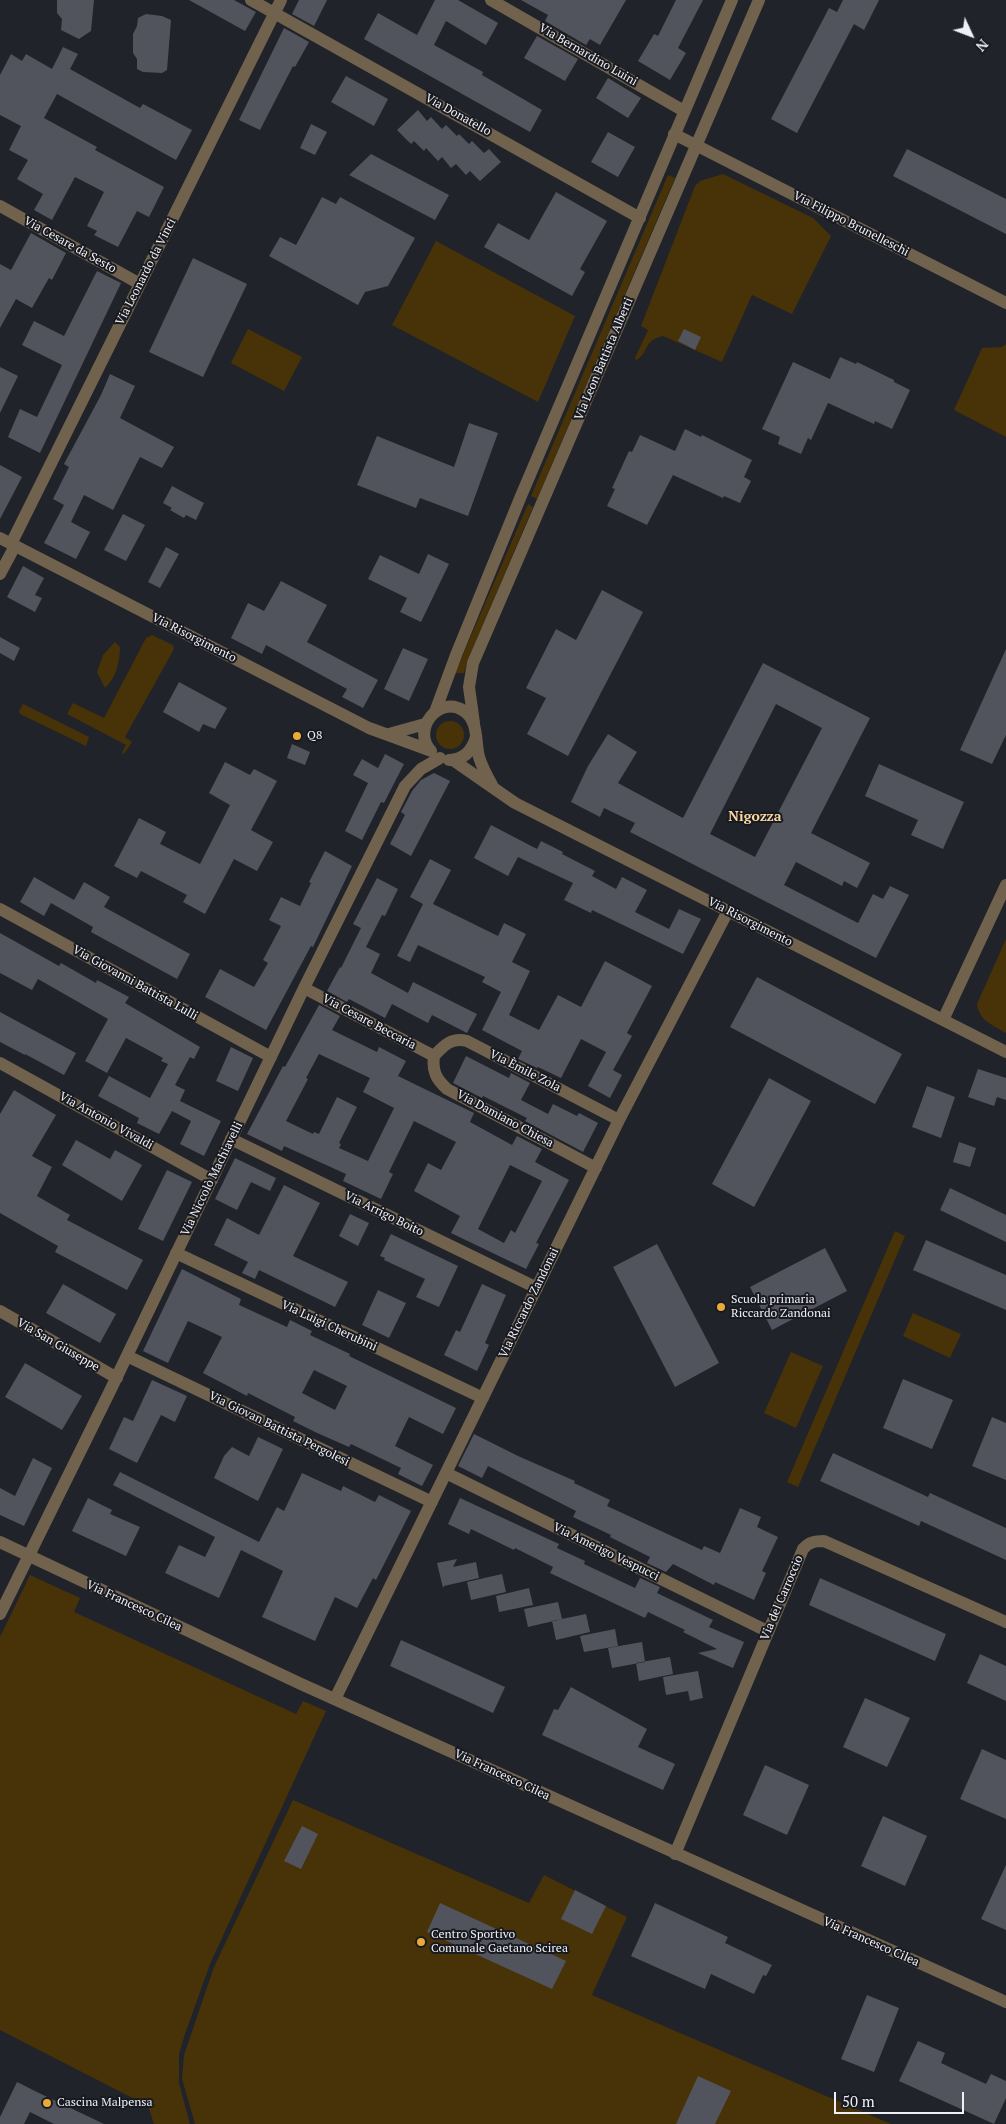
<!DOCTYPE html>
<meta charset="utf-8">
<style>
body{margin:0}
#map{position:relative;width:1006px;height:2124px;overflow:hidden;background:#21232a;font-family:"PT Serif",serif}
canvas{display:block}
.north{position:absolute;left:946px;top:10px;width:50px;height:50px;-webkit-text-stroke:4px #181a20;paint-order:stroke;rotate:133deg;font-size:14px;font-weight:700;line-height:20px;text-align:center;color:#eff0f5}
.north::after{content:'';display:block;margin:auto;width:18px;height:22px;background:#eff0f5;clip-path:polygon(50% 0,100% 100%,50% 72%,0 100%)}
.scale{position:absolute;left:834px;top:2092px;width:130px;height:22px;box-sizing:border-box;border:2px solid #eff0f5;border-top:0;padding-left:6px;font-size:15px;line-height:18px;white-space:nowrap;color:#eff0f5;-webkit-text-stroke:4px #181a20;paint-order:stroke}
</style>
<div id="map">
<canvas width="1006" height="2124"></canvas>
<div class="north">N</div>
<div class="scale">50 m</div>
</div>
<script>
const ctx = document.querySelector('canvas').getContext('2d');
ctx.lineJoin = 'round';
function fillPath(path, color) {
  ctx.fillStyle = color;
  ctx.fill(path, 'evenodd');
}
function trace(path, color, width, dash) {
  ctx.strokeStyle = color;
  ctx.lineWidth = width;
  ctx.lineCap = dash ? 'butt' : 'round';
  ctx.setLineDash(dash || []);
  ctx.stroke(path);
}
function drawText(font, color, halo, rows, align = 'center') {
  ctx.font = font + ' "PT Serif",serif';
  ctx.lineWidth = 4;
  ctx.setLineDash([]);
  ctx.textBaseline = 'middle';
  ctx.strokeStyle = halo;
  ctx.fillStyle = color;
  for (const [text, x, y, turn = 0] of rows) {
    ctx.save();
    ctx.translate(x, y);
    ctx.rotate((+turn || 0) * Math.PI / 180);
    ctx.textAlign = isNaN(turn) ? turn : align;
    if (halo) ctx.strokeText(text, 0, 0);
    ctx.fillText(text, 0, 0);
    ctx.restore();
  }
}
fillPath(new Path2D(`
 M723,174L813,218L831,236L792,314L752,295L722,362L663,336C644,339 647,356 636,360L635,358L648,330L641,326L695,186L700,181Z
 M668,175L675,178L537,499L531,496Z
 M436,241L575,316L538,402L392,325Z
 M248,329L302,357L284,391L231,363Z
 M1006,344V437L954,410L982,348L1002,347Z
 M528,504L533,507L469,657L464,673H455Z
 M152,635L173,645L174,649L125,737L132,742L124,754L122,753L126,745L67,714L73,703L104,718L146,638Z
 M115,642L120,647C120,662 116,678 105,688L97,672L103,655Z
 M23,704L89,737L86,746L20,714L19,711Z
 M436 735a14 14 0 1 1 28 0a14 14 0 1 1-28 0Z
 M1006,939V1033C993,1025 979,1021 977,1004Z
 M895,1231L905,1236L798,1487L787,1482Z
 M913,1313L961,1334L950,1358L903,1336Z
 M791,1352L823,1366L796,1428L764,1413Z
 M30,1575L80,1598L74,1612L296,1714L303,1701L326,1711L210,1964L185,2034L179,2054V2083L190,2124H154L148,2106L0,2030V1637Z
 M293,1800L529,1903L544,1875L627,1917L592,1995L891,2124H195L182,2079L184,2055L214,1967Z`), '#483207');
fillPath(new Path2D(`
 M57,0H94L91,31L79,39L61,30L62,19L57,13Z
 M189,0H234L256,12L245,31Z
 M299,0H327L314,26L292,14Z
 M435,0H458L498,23L486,45L446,21L434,45L483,72L482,75L542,110L530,132L364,39L378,13L417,35Z
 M521,0H626L600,45L590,39L586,45L545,21L548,15Z
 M676,0H703L678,48L686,53L670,80L638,61L654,34L658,36Z
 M843,0H879L864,30L854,24L797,133L771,119L829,8L837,12Z
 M146,14L162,16L171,20L167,70L162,73L143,72L137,69V59L133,53V34L137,26L138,18Z
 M284,28L309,42L295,67L293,66L260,130L239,120Z
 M537,36L578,59L565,81L524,58Z
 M63,47L78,54L70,69L140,108L143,104L192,130L176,160L57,94L44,118L97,147L95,150L164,187L149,217L137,211L118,247L94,235L97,231L87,226L104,192L75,177L52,220L34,210L43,194L17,179L28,160L9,150L21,126L0,115V75L11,54L22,61L26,54L52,69Z
 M346,76L388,99L374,126L331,102Z
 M608,78L641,98L628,118L596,98Z
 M418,110L427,121L431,117L442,129L446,125L457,136L459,134L469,144L472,141L484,153L489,149L501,162L480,181L470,171L466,175L456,164L451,168L442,157L438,161L426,148L424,151L414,141L411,144L397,130Z
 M311,124L327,132L315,155L300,148Z
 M608,132L635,147L618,177L591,162Z
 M907,149L1006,199V234L893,176Z
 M371,154L449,195L435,220L349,175Z
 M556,192L607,221L580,269L585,272L572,296L484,247L498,223L529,240Z
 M322,197L336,204L340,197L415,238L388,286L365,292L358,305L269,256L280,237L296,245Z
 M31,233L66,253L52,280L49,278L32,308L16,299L0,328V264L11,270Z
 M193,258L247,284L203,377L149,352Z
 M97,271L121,283L40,453L8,437L20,409L37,417L62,365L22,345L34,321L64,336Z
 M684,329L701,337L695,350L678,341Z
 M840,357L856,364L857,362L894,380V382L910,390L892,429L875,421L874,424L828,403L811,440L808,438L801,454L778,444L780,437L762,429L793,362L830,379Z
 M0,367L18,376L0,413Z
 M110,374L135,386L120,418L174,447L162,468L140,457L113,510L84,495L71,522L90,532L76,559L44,543L64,505L53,499L69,467L64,464L101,395Z
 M469,423L498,433L468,516L420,498L416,508L357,485L377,436L454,467Z
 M685,429L701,437L702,435L752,460L744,477L751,481L740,503L724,496L723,498L673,475L647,525L607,506L615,489L612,488L629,451L632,452L640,435L675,451Z
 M0,465L22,477L0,519Z
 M172,486L204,503L196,520L186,515L184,518L170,510L172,508L163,503Z
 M123,514L145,525L126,561L104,550Z
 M166,547L179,554L160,588L148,582Z
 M428,554L449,564L421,622L400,612L407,598L368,579L380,555L419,574Z
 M23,566L44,578L35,595L42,598L35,612L7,597Z
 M281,581L327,605L307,642L378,680L363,708L342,697L347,689L266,645L262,654L231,638L248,603L264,611Z
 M602,590L643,612L568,756L527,734L546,698L526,688L556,629L576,640Z
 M0,637L20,648L14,661L0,653Z
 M403,648L428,659L409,701L384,689Z
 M1006,649V735L992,764L960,750Z
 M763,663L870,718L811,833L870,863L857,888L844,881L842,886L796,862L784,885L858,923L873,894L883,899L890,886L909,895L876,958L630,832L635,823L604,808L600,817L571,802L588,766L608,734L637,752L618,783L683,818ZM776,704L822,728L755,857L710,834Z
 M179,682L227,708L215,729L203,724L199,732L163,712Z
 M292,744L310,752L305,765L287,758Z
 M385,754L404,764L384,803L381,802L362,840L345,831L368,783L353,775L362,759L378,768Z
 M225,762L250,775L254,769L277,781L251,830L273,842L257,871L234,859L205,914L183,902L187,895L141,871L137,878L114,866L139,818L166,832L160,844L200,864L230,805L209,793Z
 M879,764L964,802L943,849L911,835L918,820L865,796Z
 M434,773L450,781L411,856L390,844L405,815L401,812L412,791L421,780Z
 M491,825L537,849L541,841L563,852L562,854L595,871L592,876L616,889L622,877L647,890L635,912L669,929L679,909L701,919L683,954L592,910L591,913L564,900L573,883L518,857L508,876L474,858Z
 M325,851L352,866L313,947L311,946L266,1030L205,997L220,969L254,987L268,963L263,960L281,926L269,920L281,897L300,906L311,883L309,882Z
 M430,859L451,870L433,904L498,936L504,923L526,934L512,962L530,971L509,1015L539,1030L558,995L581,1007L605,961L652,986L627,1033L632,1036L613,1070L622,1075L610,1098L588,1086L606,1052L581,1039L561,1078L538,1067L537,1068L518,1059L522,1051L482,1030L501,992L482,982L485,977L418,945L410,962L397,956L423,904L410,897Z
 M34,877L74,900L84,882L110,897L104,907L190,954L177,979L91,932L93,927L51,903L44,916L20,902Z
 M377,878L398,889L385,916L382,915L366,947L380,954L371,973L408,993L413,982L477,1014L467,1033L432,1015L428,1023L392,1004L385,1018L349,999L347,1002L327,991L340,967L341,968L361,928L353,924Z
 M0,933L59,966L61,963L96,983L97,980L129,997L125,1003L200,1047L194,1059L190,1057L175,1085L185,1090L180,1101L221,1121L204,1156L180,1144L191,1121L172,1111L159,1134L137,1123L139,1118L98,1096L109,1076L150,1098L168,1064L161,1061L163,1058L126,1038L107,1073L85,1061L108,1019L38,979L32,990L0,973Z
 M757,977L902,1054L875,1104L730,1027Z
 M319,1005L340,1016L332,1030L377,1052L379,1047L406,1061L398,1076L474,1113L470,1122L512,1145L517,1136L542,1149L535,1162L569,1180L536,1243L539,1244L526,1269L451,1233L460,1216L414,1191L428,1163L441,1170L456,1142L414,1121L389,1172L393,1174L381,1199L343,1181L346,1174L284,1146L282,1151L247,1134L283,1066L285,1067ZM319,1054L370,1078L363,1092L394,1108L368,1161L339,1148L341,1144L339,1143L357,1107L337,1097L319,1134L314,1132L313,1134L286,1121L308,1079L306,1078ZM510,1165L542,1181L515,1233L511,1230L504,1243L478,1229Z
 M0,1012L76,1053L64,1075L25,1054V1055L0,1042Z
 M231,1047L253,1058L238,1091L216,1081Z
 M466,1056L509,1078L511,1073L530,1083L521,1100L548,1114L553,1104L577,1116L579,1113L598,1123L583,1152L525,1121L527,1118L483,1096L482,1098L453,1083Z
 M978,1069L1006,1078V1100L997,1097L994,1106L968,1097Z
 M769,1078L811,1101L754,1207L712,1184Z
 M927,1086L955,1097L941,1138L912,1127Z
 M14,1090L56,1115L32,1156L52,1167L37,1196L70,1215L67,1220L143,1260L127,1290L55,1252L58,1246L0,1213V1114Z
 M76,1140L110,1159L115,1150L142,1165L122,1201L62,1165Z
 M959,1142L976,1148L970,1167L953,1162Z
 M235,1158L276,1178L270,1191L251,1182L237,1210L215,1199Z
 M167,1170L192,1182L163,1241L138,1229Z
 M284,1185L320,1203L293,1256L348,1282L335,1307L259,1270L255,1279L242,1273L248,1262L214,1245L227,1218L259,1235Z
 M950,1188L1006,1215V1242L940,1210Z
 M350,1214L369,1223L358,1246L339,1236Z
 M391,1234L458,1266L439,1307L416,1297L425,1279L384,1260L385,1258L380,1256Z
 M926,1240L1006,1275V1310L913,1270Z
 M657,1244L719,1363L675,1387L613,1267Z
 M825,1248L847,1291L772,1330L750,1287Z
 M182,1269L241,1299L239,1305L287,1327L290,1320L312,1331L310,1335L350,1354L349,1356L456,1408L443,1434L409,1417L395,1446L433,1465L422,1486L398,1474L401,1468L351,1444L349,1447L315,1432L293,1421L295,1417L248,1393L247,1396L203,1373L222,1337L188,1321L168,1363L143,1351ZM314,1370L347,1386L335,1410L302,1393Z
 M63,1284L116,1314L100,1343L46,1313Z
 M482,1284L506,1295L485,1343L489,1345L477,1371L444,1355L456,1330L460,1332Z
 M378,1290L406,1303L389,1338L362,1325Z
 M25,1363L82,1396L62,1430L5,1397Z
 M903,1379L953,1400L932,1449L883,1428Z
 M152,1380L187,1396L175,1422L161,1415L137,1463L109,1449L124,1417L133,1421Z
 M992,1417L1006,1423V1480L972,1466Z
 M474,1434L518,1456L575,1481L574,1483L610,1500L607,1506L702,1550L704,1546L720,1553L740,1508L761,1517L757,1527L778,1537L762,1571L766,1573L754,1600L715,1582L714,1585L673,1564L666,1572L647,1563L650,1557L610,1537L611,1535L573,1517L576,1511L488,1466L482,1478L458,1466Z
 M258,1437L283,1449L258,1501L214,1478L224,1456L232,1447L249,1456Z
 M833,1453L928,1497L930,1493L1006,1528V1560L921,1521L919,1526L820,1481Z
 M33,1458L52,1468L24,1526L0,1515V1488L15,1496Z
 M120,1472L259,1542L277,1507L284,1511L302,1473L341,1491L343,1486L375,1502L379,1495L411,1511L376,1580L373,1578L357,1608L335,1597L315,1641L262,1617L283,1571L241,1550L219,1598L165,1573L179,1545L205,1557L215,1537L113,1485Z
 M88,1498L112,1510L110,1514L140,1527L126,1556L72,1531Z
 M460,1498L559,1544L557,1548L585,1561L584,1564L635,1588L640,1578L660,1587L657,1593L713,1620L709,1627L744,1642L733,1668L698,1653L717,1649L683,1632L685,1630L648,1612L645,1618L550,1573L553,1567L515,1548L514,1550L471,1529L469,1534L448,1524Z
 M457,1559L453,1567L476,1562L479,1578L444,1586L443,1588L437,1563Z
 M502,1574L506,1592L471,1600L467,1582Z
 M820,1578L946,1634L935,1661L809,1605Z
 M529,1588L533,1605L499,1612L496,1596Z
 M558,1602L562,1619L528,1627L524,1609Z
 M586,1614L590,1632L556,1640L552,1621Z
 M615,1629L618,1646L584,1652L580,1636Z
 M401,1640L505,1687L493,1713L390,1666Z
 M642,1642L645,1662L612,1668L608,1648Z
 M980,1654L1006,1666V1701L967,1683Z
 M670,1657L673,1674L639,1681L636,1663Z
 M698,1671L703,1698L690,1701L688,1691L666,1695L663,1677Z
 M571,1687L647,1729L638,1747L675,1764L663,1790L542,1735L554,1709L558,1710Z
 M865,1698L910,1718L887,1767L843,1747Z
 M982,1749L1006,1760V1819L960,1799Z
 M765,1765L809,1785L787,1835L743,1815Z
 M883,1816L927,1836L905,1886L861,1866Z
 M302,1826L318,1834L301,1869L284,1861Z
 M1006,1865V1930L981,1919Z
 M575,1890L606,1906L592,1934L561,1919Z
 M440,1903L566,1961L552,1989L427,1932Z
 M655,1903L728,1937L725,1943L772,1965L766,1976L763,1975L754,1994L711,1974L705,1989L631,1956Z
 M867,1995L899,2008L874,2072L841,2059Z
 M918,2041L945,2053L941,2063L986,2084L991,2074L1006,2081V2098L994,2124L899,2081Z
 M698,2076L731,2091L715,2124H676Z
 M17,2082L39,2093L104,2124H54L30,2112L24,2124H0V2117Z`), '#51545c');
trace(new Path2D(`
 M251,0L640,218
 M491,0L684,111
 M674,134L1006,303
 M0,206L140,284
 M0,538L369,728L429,750
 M11,544L281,0
 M0,574L15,546
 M435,712L456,655L521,496L732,0
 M474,723L469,687L473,663L759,0
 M389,734L425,724
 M431,751C411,730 439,694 464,711C479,721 475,742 479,757C482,767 487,776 492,785
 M449,760C464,760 472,751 476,737
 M453,760L515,803L1006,1052
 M0,909L271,1057
 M304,988L434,1056
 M943,1020L1006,885
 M0,1063L212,1180
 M231,1139L537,1288
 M596,1168L447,1089C436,1079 432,1071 434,1056C444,1045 452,1037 467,1041L619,1120
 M176,1253L483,1398
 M0,1311L117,1378
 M127,1356L432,1502
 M446,1473L767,1631
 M0,1542L301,1684L1006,2002
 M0,1614L110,1391L304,988L405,786L421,769L440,758
 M335,1699L619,1120L728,911
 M675,1854L803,1549C809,1542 815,1541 824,1541L1006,1622`), '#70624d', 12);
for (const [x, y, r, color] of [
 [297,736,5,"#e9ab38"],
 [721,1307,5,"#e9ab38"],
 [421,1942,5,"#e9ab38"],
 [47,2103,5,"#e9ab38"]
]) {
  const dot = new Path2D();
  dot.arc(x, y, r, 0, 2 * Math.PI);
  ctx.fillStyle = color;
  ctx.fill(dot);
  trace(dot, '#181a20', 2);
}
drawText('12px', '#eff0f5', '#181a20', [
 ["Via Bernardino Luini",588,55,30],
 ["Via Donatello",458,115,29],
 ["Via Filippo Brunelleschi",851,224,27],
 ["Via Cesare da Sesto",70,245,29],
 ["Via Leonardo da Vinci",146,272,-63],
 ["Via Leon Battista Alberti",604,359,-67],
 ["Via Risorgimento",194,638,27],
 ["Via Risorgimento",750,922,27],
 ["Via Giovanni Battista Lulli",135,983,29],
 ["Via Cesare Beccaria",369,1022,28],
 ["Via Èmile Zola",525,1071,27],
 ["Via Damiano Chiesa",505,1119,28],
 ["Via Antonio Vivaldi",106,1121,29],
 ["Via Niccolò Machiavelli",212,1179,-64],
 ["Via Arrigo Boito",384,1214,26],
 ["Via Riccardo Zandonai",529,1303,-64],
 ["Via Luigi Cherubini",329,1326,25],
 ["Via San Giuseppe",58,1345,30],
 ["Via Giovan Battista Pergolesi",279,1429,26],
 ["Via Amerigo Vespucci",606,1552,26],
 ["Via del Carroccio",782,1598,-67],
 ["Via Francesco Cilea",134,1606,25],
 ["Via Francesco Cilea",502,1775,25],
 ["Via Francesco Cilea",871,1942,24]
]);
drawText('12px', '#eff0f5', '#181a20', [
 ["Q8",307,736],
 ["Scuola primaria",731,1300],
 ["Riccardo Zandonai",731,1314],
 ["Centro Sportivo",431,1935],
 ["Comunale Gaetano Scirea",431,1949],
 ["Cascina Malpensa",57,2103]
], 'left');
drawText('bold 14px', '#fcd9a2', '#181a20', [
 ["Nigozza",755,817]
]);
</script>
